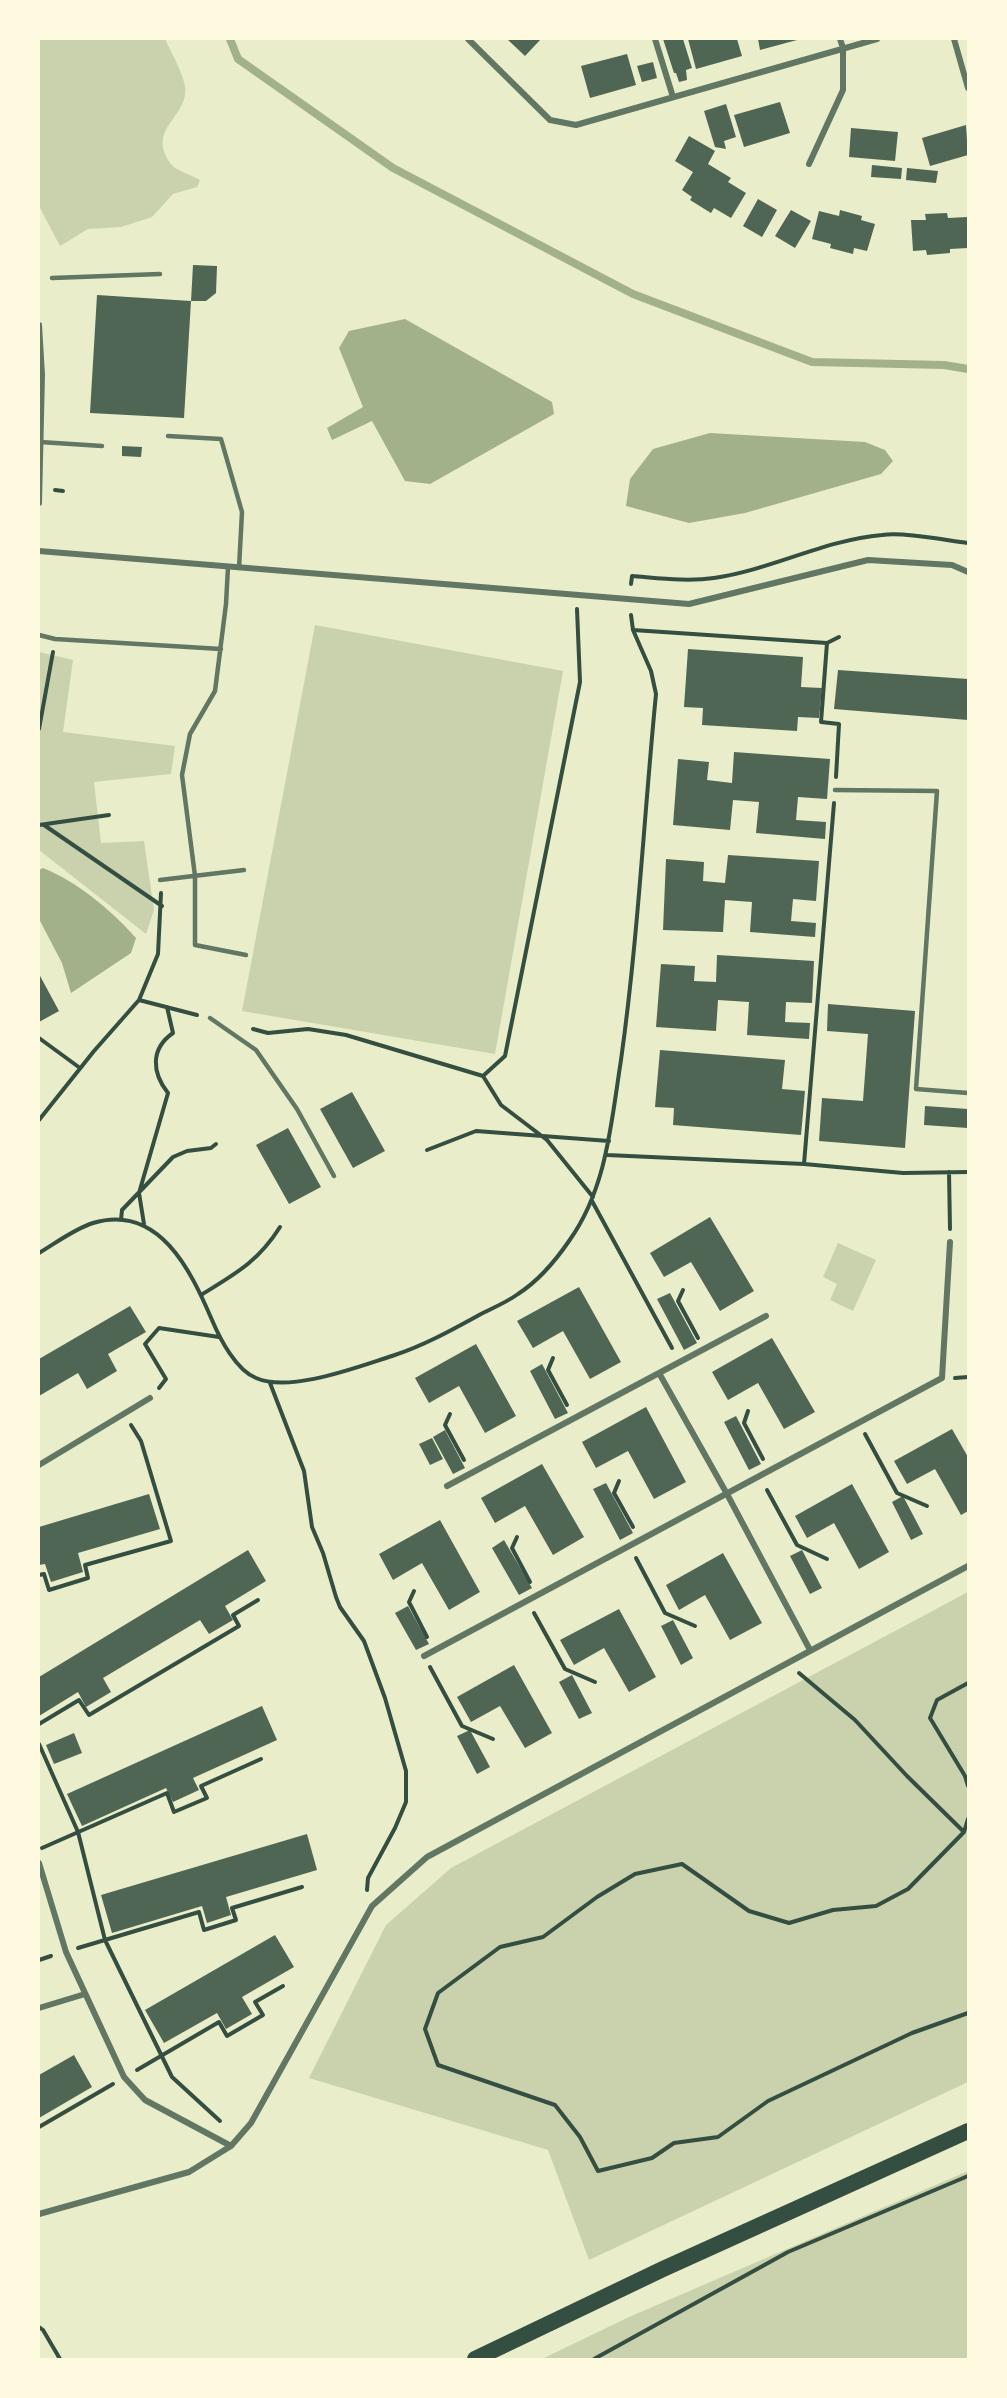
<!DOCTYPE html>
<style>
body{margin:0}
#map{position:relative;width:1007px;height:2398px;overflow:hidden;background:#e9edc9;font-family:Poppins,sans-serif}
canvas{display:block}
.frame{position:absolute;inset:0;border:40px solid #fefae0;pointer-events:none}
</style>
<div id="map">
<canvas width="1007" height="2398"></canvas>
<div class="frame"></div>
</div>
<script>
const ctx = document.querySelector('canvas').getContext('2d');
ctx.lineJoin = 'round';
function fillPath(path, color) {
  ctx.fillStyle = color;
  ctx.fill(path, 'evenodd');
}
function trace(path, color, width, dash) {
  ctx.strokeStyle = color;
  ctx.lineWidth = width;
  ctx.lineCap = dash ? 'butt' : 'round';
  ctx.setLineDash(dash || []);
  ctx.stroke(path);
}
fillPath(new Path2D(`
 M39,39H165C171,52 183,73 185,87C189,117 145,129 171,164C176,171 192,175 200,180L197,187L173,194L152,217L121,227L88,229L60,246L39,206Z
 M315,625L563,671L495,1054L242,1011Z
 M39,652L73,660L63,732L175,746L171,774L94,782L101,843L144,841L154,910L146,934L39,850Z
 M838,1243L876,1260L853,1311L830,1300L837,1284L823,1277Z
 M968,1592V2082L589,2260L548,2150L309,2078L386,1925L451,1868Z
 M968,2171V2359H542L629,2317Z`), '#cad2ad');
fillPath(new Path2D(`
 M405,319L552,402L554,414L430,484L405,481L372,421L332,440L327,428L363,407L339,348L349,331Z
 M710,433L865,442L885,450L893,461L881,474L745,513L689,523L626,506L630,479L653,449Z
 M43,868C78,882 111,910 136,938L131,953L71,993L62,963L39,919V870Z`), '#a3b18a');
trace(new Path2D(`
 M230,39L238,59L393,168L633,294L812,362L944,365L968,369`), '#a3b18a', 8);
fillPath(new Path2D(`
 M507,39H541L525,56Z
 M663,39H683L692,68L686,70L687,80L679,82L676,73H674Z
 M688,39H737L742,56L696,69Z
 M758,39H797V40L760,50Z
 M627,54L636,85L590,98L581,66Z
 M653,62L657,78L642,82L637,66Z
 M780,102L790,133L744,147L734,115Z
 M726,104L736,137L724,141L726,149L715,147L704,111Z
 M966,125L968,155L930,166L922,138Z
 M851,128L898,132L895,161L849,157Z
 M689,136L715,151L708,164L731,178L728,182L746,193L731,218L714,208L711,213L690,200L692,197L682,190L693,172L675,161Z
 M872,165L902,168L901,179L871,177Z
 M907,168L938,171L936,183L906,180Z
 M758,199L777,210L762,237L743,226Z
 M791,210L811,221L795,248L775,236Z
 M840,210L862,216L861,220L875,224L867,251L854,248L853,254L830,248L831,244L812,239L819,211L839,216Z
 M947,213L948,218L968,217V248L950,249V253L927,255L926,250L913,251L911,220H926L925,214Z
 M193,265L217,266L216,293L206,301H191Z
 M97,295L191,301L184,418L90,413Z
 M122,446L142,447L141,457L122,456Z
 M688,649L803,657L801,687L822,688L819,718L798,717L797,731L702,725L703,708L684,707Z
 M838,670L968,679V720L834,709Z
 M734,752L830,759L827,799L798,797L796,820L826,822L825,839L756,833L759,802L733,800L730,830L673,825L678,759L709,762L707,780L732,783Z
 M728,855L819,861L816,901L793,899L791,921L816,923L815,937L750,932L752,902L725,900L723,932L663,930L666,859L704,862L703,881L725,883Z
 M717,955L814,961L812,1003L786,1002L785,1022L810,1023L809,1039L747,1035L749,1002L718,1000L716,1031L656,1027L661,964L695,966L694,981L716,982Z
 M39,974L59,1011L39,1022Z
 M828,1004L915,1011L905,1148L819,1141L822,1098L863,1101L868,1034L827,1031Z
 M660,1050L785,1060L782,1089L805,1091L801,1135L673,1125L674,1108L655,1107Z
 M352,1092L385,1151L353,1168L320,1109Z
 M925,1106L968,1109V1128L924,1125Z
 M288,1128L321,1187L289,1204L256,1145Z
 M710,1217L754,1291L720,1311L691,1262L664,1277L650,1253Z
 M579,1287L621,1362L590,1379L563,1331L533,1348L517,1321Z
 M670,1293L697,1343L684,1350L657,1299Z
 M130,1306L146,1332L108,1354L117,1371L87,1389L78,1373L39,1396V1359Z
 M772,1338L815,1412L784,1429L758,1383L728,1400L712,1372Z
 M476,1344L516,1416L485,1433L459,1386L429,1403L415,1378Z
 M542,1364L568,1413L555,1419L530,1371Z
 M646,1407L686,1482L654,1499L628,1451L596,1468L582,1442Z
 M736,1416L761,1464L749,1470L724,1422Z
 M952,1429L968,1457V1511L961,1515L935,1469L907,1484L894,1461Z
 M445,1430L465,1468L453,1474L433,1437Z
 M432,1438L443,1459L430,1465L419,1444Z
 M542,1464L584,1537L553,1555L525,1506L495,1523L481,1498Z
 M606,1483L633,1533L620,1540L593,1489Z
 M852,1484L889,1552L859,1569L834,1523L807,1538L795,1516Z
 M149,1494L160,1529L78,1553L83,1572L51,1582L45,1564L39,1565V1527Z
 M903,1496L923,1534L911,1540L892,1502Z
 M440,1520L480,1592L449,1610L422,1563L393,1580L379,1554Z
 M504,1540L532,1588L519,1595L492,1548Z
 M248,1550L266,1581L225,1606L233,1620L209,1634L200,1620L103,1678L111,1692L86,1707L78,1692L39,1716V1677Z
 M802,1550L822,1588L810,1594L790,1556Z
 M723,1553L762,1623L730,1640L705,1595L679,1610L666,1585Z
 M408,1606L429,1644L416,1650L395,1613Z
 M619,1609L656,1677L629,1692L604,1648L574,1665L560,1640Z
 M673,1620L693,1658L681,1665L661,1626Z
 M514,1665L552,1733L525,1748L500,1706L471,1722L457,1697Z
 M572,1675L592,1713L579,1719L559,1682Z
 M262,1706L277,1740L193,1778L199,1790L173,1802L166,1788L82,1826L67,1794Z
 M470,1730L490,1767L477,1774L457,1736Z
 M74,1733L82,1753L54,1764L46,1745Z
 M307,1834L317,1870L226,1897L231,1915L207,1923L202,1906L112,1933L101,1895Z
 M275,1935L294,1967L242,1997L252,2014L226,2029L217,2013L164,2043L145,2010Z
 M74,2055L92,2087L39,2118V2075Z`), '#4f6655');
trace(new Path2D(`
 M55,490L63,491
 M631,584L632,576C658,578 687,582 714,578C771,570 824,540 882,535C904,532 944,540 968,543
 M633,630L827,643L821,722L839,724L836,777
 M827,643L839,637
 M39,729L53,652
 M39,825L109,815
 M44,825L162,906
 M139,1000L197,1015
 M253,1029L268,1033L308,1029L346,1035L483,1076L505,1056L580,682L577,609
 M39,1038L80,1068
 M483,1076L501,1105L547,1140L593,1197
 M39,1120L94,1051L139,1000L158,954L161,893
 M427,1150L476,1131L609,1141
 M607,1155L804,1164L903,1173L968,1172
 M804,1164L834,803
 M949,1172L950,1229
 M592,1201L672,1348
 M121,1220L122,1210L173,1157L187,1151L211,1148L216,1144
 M144,1224L139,1193L168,1093C152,1073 150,1049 173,1033L167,1007
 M39,1253C56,1243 74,1229 93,1223C159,1203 191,1271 212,1320C220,1339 236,1370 256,1378C290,1393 357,1367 392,1356C423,1346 452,1330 481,1314C493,1308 507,1302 518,1294C538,1281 556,1260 569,1241C607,1188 611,1123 621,1060C638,939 644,816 656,694L651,671L633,630L631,615
 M683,1290L678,1301L698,1338
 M201,1295C235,1274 258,1262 280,1227
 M553,1358L548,1370L567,1405
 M955,1378L968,1377
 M270,1383L304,1471L312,1527L323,1553L336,1597L340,1607L364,1641L385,1698L406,1771V1802L395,1828L368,1878L367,1890
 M159,1388L166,1379L145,1344L159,1328L219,1337
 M748,1411L744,1423L763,1459
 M450,1414L445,1425L464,1460
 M865,1434L897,1493L927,1506
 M619,1481L614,1493L633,1527
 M767,1490L797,1545L827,1559
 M517,1537L512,1548L530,1582
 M636,1558L665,1613L695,1626
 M39,1575L44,1574L49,1590L88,1578L85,1565L171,1541L141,1441L131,1425
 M414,1591L409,1602L427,1637
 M534,1613L565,1669L595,1682
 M430,1667L462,1726L493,1739
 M799,1673L855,1720L907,1776L964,1832L908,1889L876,1906L833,1910L789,1923L749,1911L682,1864L635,1874L597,1897L543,1937L500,1947L438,1993L425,2029L438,2065L555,2105L580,2137L598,2171L652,2158L674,2143L718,2137L768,2101L912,2033L968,2013
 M968,1683L937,1700L930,1718L965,1776L968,1786
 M39,1724L79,1700L89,1715L239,1626L233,1615L258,1600
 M39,1744L78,1832L105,1940L172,2077L220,2121
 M964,1832L968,1819
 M42,1848L167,1793L174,1812L207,1798L201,1786L261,1759
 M78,1948L199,1912L204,1930L236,1920L232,1908L302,1887
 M39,1960L51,1956
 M137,2070L219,2022L227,2036L263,2015L255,2002L283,1986
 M39,2127L113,2084
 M39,2327L43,2330L60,2359
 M594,2359L788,2252L968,2176`), '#344e41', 4);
trace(new Path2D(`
 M52,278L160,274
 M168,436L221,439L242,512L239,568
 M40,442L102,446
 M228,567L226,604L215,691L190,734L182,775L195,876V945L246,955
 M39,635L55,639L221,649
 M835,790L937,791L916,1089L968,1093
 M160,880L244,870
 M210,1018L256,1050L297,1109L334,1176`), '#617663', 4.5);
trace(new Path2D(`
 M468,39L550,120L576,125L877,39
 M655,39L673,97
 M954,39L968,88
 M809,164L843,90V48L840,39
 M39,325L42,375L39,503
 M39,551L689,604L868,560L952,565L968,572
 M659,1373L727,1494L810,1650
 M39,1465L150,1398
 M447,1486L766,1316
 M424,1656L942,1378L950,1242
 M39,1863L66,1952L124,2077L145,2100L231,2146
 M39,2008L85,1994
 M39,2214L189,2172L231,2146L251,2123L372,1906L427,1857L968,1566`), '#617663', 6);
trace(new Path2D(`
 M475,2359L663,2269L968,2131`), '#344e41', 16);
</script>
